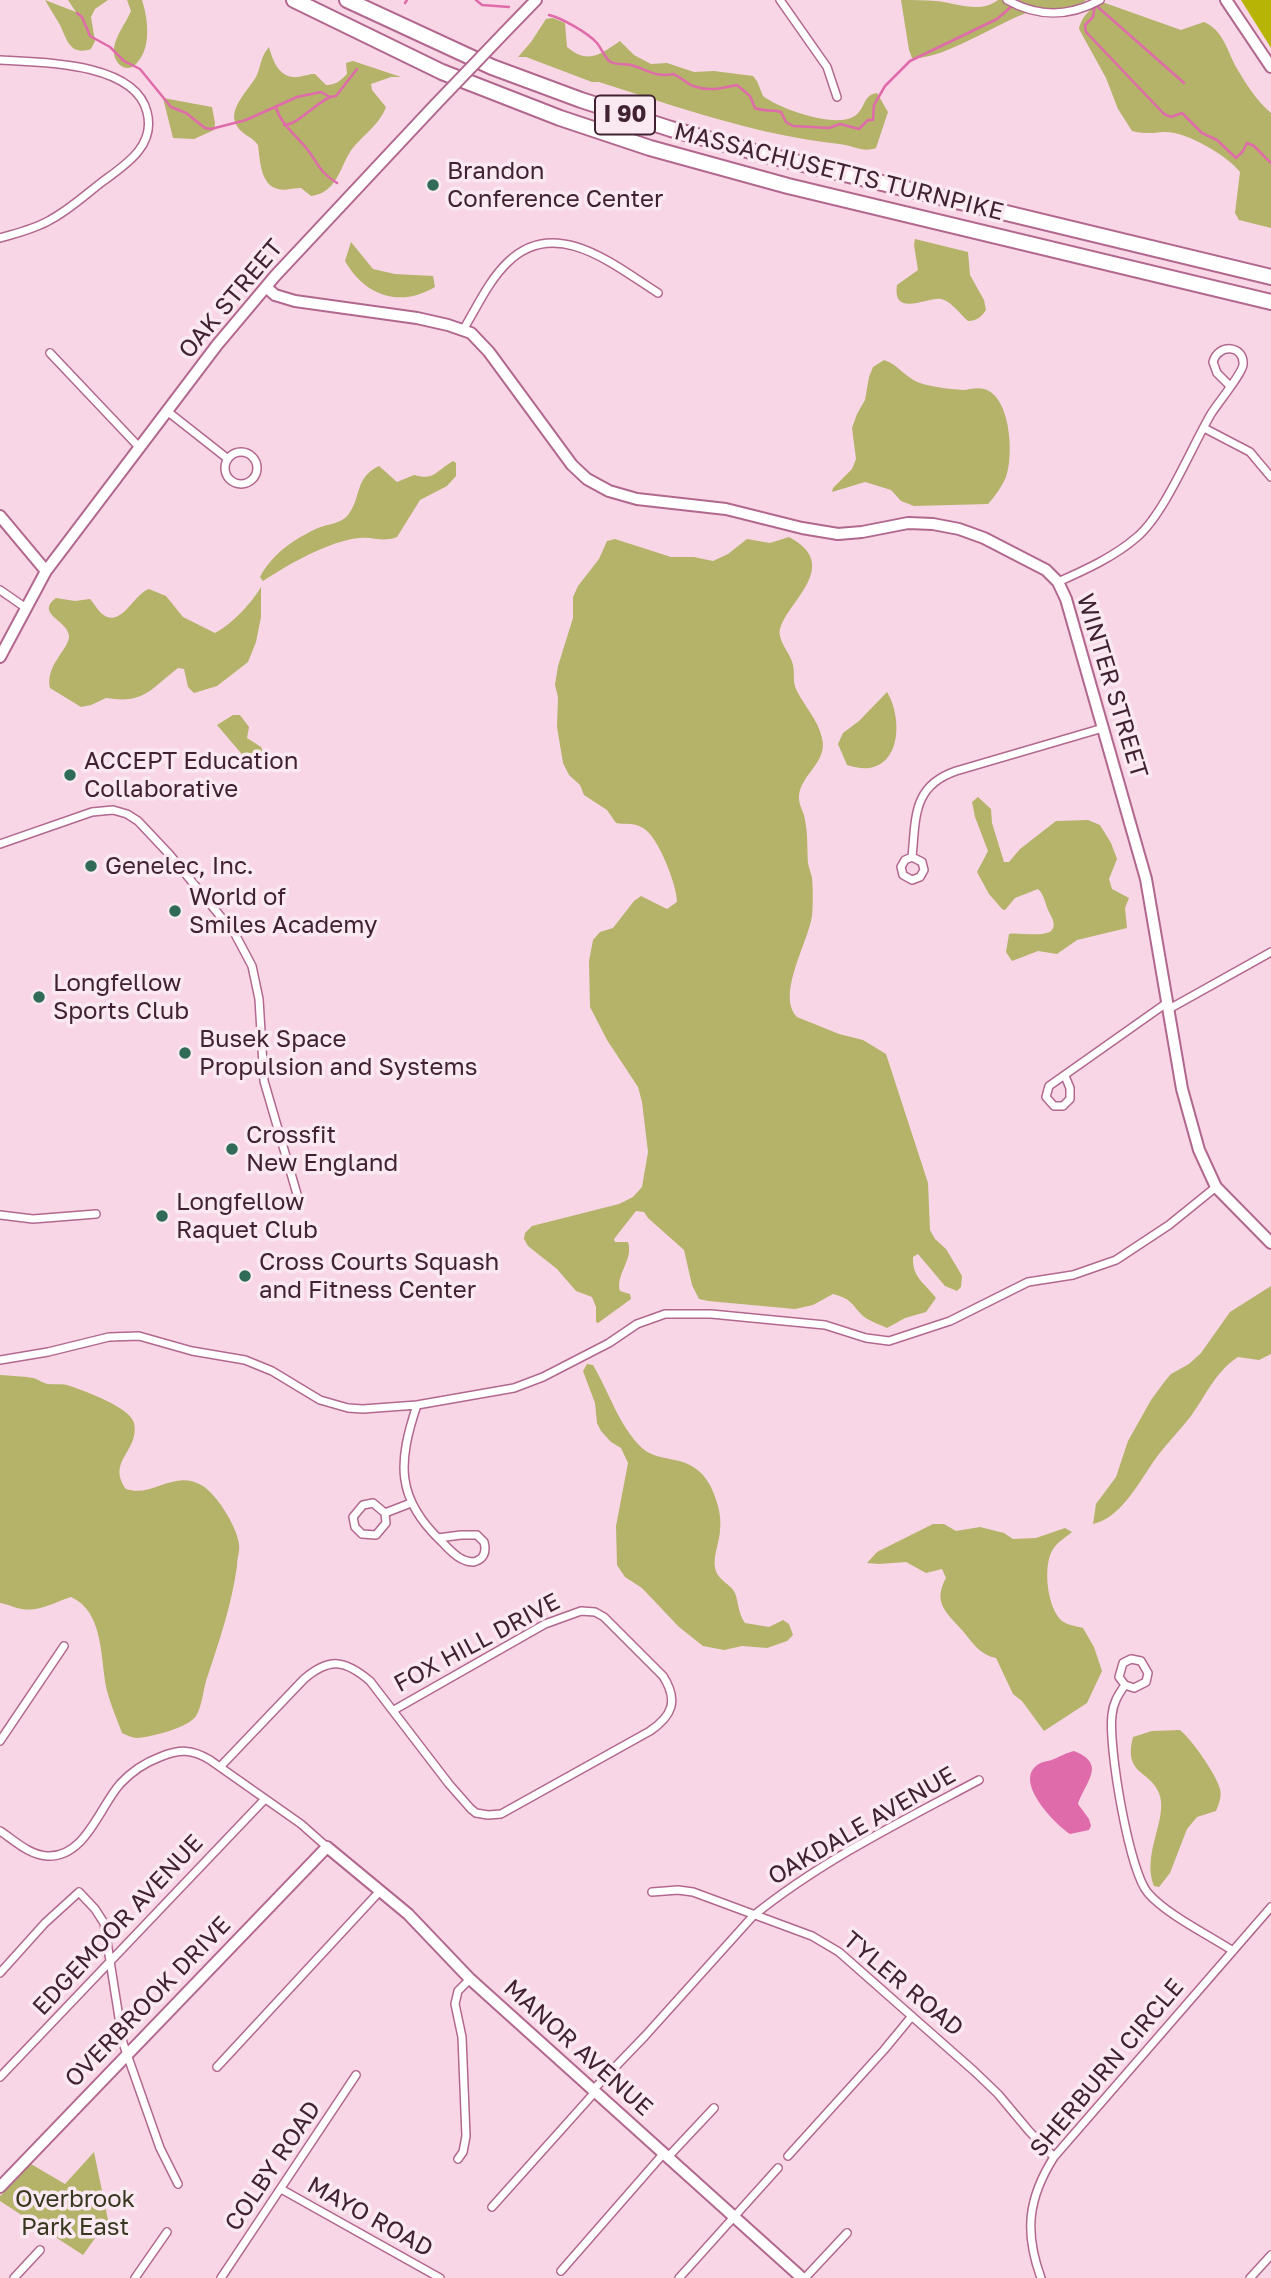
<!DOCTYPE html>
<style>
body{margin:0}
canvas{display:block;background:#f8d6e6}
</style>
<canvas width="1271" height="2278"></canvas>
<script>
const ctx = document.querySelector('canvas').getContext('2d');
ctx.lineJoin = 'round';
function fillPath(path, color) {
  ctx.fillStyle = color;
  ctx.fill(path, 'evenodd');
}
function trace(path, color, width, dash) {
  ctx.strokeStyle = color;
  ctx.lineWidth = width;
  ctx.lineCap = dash ? 'butt' : 'round';
  ctx.setLineDash(dash || []);
  ctx.stroke(path);
}
function drawText(font, color, halo, rows, align = 'center') {
  ctx.font = font + ' "Golos Text",sans-serif';
  ctx.lineWidth = 7;
  ctx.setLineDash([]);
  ctx.textBaseline = 'middle';
  ctx.strokeStyle = halo;
  ctx.fillStyle = color;
  for (const [text, x, y, turn = 0] of rows) {
    ctx.save();
    ctx.translate(x, y);
    ctx.rotate((+turn || 0) * Math.PI / 180);
    ctx.textAlign = isNaN(turn) ? turn : align;
    if (halo) ctx.strokeText(text, 0, 0);
    ctx.fillText(text, 0, 0);
    ctx.restore();
  }
}
fillPath(new Path2D(`
 M45,0L76,12L68,0H108L95,9L91,17L95,41L91,49C70,56 67,40 60,25C55,17 50,8 45,0Z
 M127,0H142C148,19 152,48 136,64C127,74 114,64 114,52C113,39 126,23 131,11Z
 M901,0C913,0 925,0 936,1C957,3 980,14 998,0H1086C1073,14 1047,6 1029,12C997,23 943,60 912,58L909,50Z
 M1105,3L1181,30L1204,22C1223,30 1227,50 1236,67C1246,84 1256,100 1271,113V228L1239,220L1235,213L1240,172C1228,156 1186,131 1164,132C1153,133 1144,134 1132,131L1118,109L1106,78L1079,29C1081,17 1093,4 1105,3Z
 M553,18L565,23L567,47C588,65 601,54 620,41L634,55L651,64L667,63L694,72L714,71L753,76L757,81L763,96C780,109 838,130 856,115C866,107 863,95 877,93L888,112L876,148C862,153 852,145 839,144C756,135 678,107 599,82H592L526,57H518L531,42L546,19Z
 M269,47C273,62 280,79 298,77C305,76 309,74 315,74L326,85C336,85 340,81 347,74L346,63L353,61L401,77H391L371,84L372,90L386,107C379,126 361,136 350,152C343,163 340,176 331,186C325,192 319,195 311,196L301,188C294,188 284,191 278,189C260,185 260,159 258,145C251,135 240,135 235,122C230,107 249,89 256,77C261,67 260,57 269,47Z
 M163,98L212,107L215,123L214,130L194,139L173,138Z
 M915,239L968,252L970,275L984,300L986,310C981,317 977,321 968,321C960,314 951,301 941,299C928,297 892,318 897,285L918,270L914,245Z
 M351,242L373,269L395,274L433,276L435,287C400,308 365,296 345,261Z
 M884,360C898,364 905,378 920,383C933,387 949,389 963,390C969,390 977,387 984,389C1011,396 1014,456 1006,477C1001,488 995,496 988,504L914,506L901,501L891,490L865,482L832,492L833,488L852,469L856,459L852,428L857,414L865,400L869,377L873,367Z
 M453,461L456,463V476L447,486L420,500L397,537C381,543 374,536 359,538C329,541 289,564 263,581L260,577C272,554 294,539 318,528C327,524 341,524 348,515C362,497 354,478 379,466L397,482L414,475C434,481 436,471 453,461Z
 M789,537C848,568 775,609 780,636C782,646 791,655 793,665C795,674 792,682 797,691C805,707 818,720 822,738C828,762 802,773 799,795C798,805 804,811 805,820C808,834 807,849 808,863C809,868 811,873 812,878C813,889 813,905 812,916C808,943 776,995 797,1017L839,1034L863,1040L886,1054L928,1183L930,1230L935,1239L946,1249L958,1269L962,1276L961,1287L957,1291L945,1286L918,1254L913,1257C912,1278 925,1283 936,1298L926,1312L905,1318L887,1328C879,1324 866,1320 861,1314C850,1302 851,1299 833,1294L813,1305L795,1309L708,1301L699,1299L692,1285L684,1250L648,1218L644,1212L636,1211L614,1239L615,1242H628C634,1259 615,1275 620,1291L630,1294L631,1299L598,1323L596,1322V1307L592,1297L576,1291L557,1269L528,1246L524,1239L525,1233L532,1226L619,1204L633,1197L642,1187L648,1152L642,1102L638,1087L607,1040L590,1007L589,961L593,940L600,932L613,928L634,901L641,896L667,909L677,902C677,885 658,836 643,828C634,822 625,825 616,823L607,810L584,795L580,785L569,775L563,763L557,727L558,697L555,685L558,666L573,618V597L578,586L599,559L607,541L615,539L671,557H694L713,561L728,554L747,539L770,543Z
 M261,587V617L256,642L248,662L217,686L194,693L188,687L184,669L178,668C149,690 145,704 106,698L91,705L81,707L50,688C45,666 68,650 69,637C70,621 34,614 56,598L75,601L90,599C94,603 96,608 100,612C120,632 132,595 149,589L166,596L183,617L215,633C233,623 250,605 261,587Z
 M887,692C901,714 903,763 869,768C862,769 854,767 847,765L838,744L843,733L859,721Z
 M233,715H240L249,727L247,738L261,747L264,755L262,761L256,765L246,759L217,725Z
 M978,797L991,809L992,823L1004,862H1009L1020,849L1056,821L1088,820L1100,825L1111,843L1117,859L1109,879L1112,889L1129,898L1125,908L1127,928L1077,940L1057,954L1038,951L1012,961L1006,952L1009,934C1021,931 1067,944 1050,914C1045,905 1045,895 1038,889L1015,898L1005,910L1002,909L989,894L977,872L988,851L975,817L972,802Z
 M1271,1286V1354L1259,1360L1238,1357C1216,1371 1206,1395 1191,1416C1181,1429 1169,1441 1159,1454C1141,1477 1124,1517 1093,1524L1096,1504L1116,1477L1128,1441L1151,1400L1165,1381L1171,1374L1189,1364L1201,1353L1230,1312Z
 M587,1364L593,1365C609,1392 619,1426 642,1448C660,1465 691,1451 710,1485C717,1500 722,1514 720,1531C719,1544 713,1556 715,1568C718,1581 730,1583 735,1593C739,1604 738,1613 745,1623L769,1627L783,1620L789,1624L793,1635L787,1641L767,1648L742,1646L724,1650L703,1646L679,1627L642,1588L625,1577L617,1565L616,1526L628,1463L621,1448L611,1442L601,1431L597,1423L595,1403L583,1371Z
 M0,1375C11,1376 22,1376 33,1378C38,1379 42,1383 48,1384C56,1385 62,1383 70,1386C85,1391 131,1408 134,1423C140,1451 106,1461 126,1489C153,1498 175,1468 203,1486C217,1495 237,1527 239,1544C240,1551 237,1559 237,1566C232,1603 220,1639 208,1675C203,1687 203,1705 196,1716C188,1728 151,1737 137,1738C132,1738 127,1735 122,1733C117,1719 111,1706 107,1691C100,1661 105,1612 71,1597C55,1602 39,1612 22,1609C14,1608 8,1604 0,1603Z
 M933,1524H944L956,1531L980,1527L1004,1533L1013,1539L1036,1538L1065,1528L1072,1532C1065,1538 1057,1542 1052,1551C1043,1567 1047,1608 1062,1621C1067,1625 1076,1626 1083,1628L1094,1647L1102,1671L1087,1703L1044,1731L1022,1701L1013,1694L996,1658C980,1655 972,1642 962,1630C947,1613 932,1603 946,1578L942,1569L926,1573L906,1562L879,1564L867,1563L877,1552Z
 M1180,1730C1192,1740 1216,1774 1220,1789C1222,1796 1219,1804 1216,1811L1197,1817L1187,1829L1170,1873L1159,1887L1154,1886C1141,1854 1169,1818 1159,1793C1150,1770 1123,1775 1133,1737L1152,1731Z
 M94,2152L108,2220L83,2255L0,2201V2196L31,2164L65,2184Z`), '#b4b369');
fillPath(new Path2D(`
 M1241,0H1271V48Z`), '#b8b405');
fillPath(new Path2D(`
 M1074,1751C1107,1764 1086,1781 1078,1804L1089,1819L1091,1826L1089,1830L1070,1834C1055,1824 1018,1786 1034,1768C1040,1761 1047,1762 1054,1759C1061,1756 1066,1753 1074,1751Z`), '#df6baa');
trace(new Path2D(`
 M476,0L482,5L509,7
 M1090,0L1184,83
 M405,3L407,0
 M1095,4L1093,17L1085,25L1086,32L1164,114L1171,117L1182,113L1202,133L1217,140L1236,158L1243,151L1247,143L1254,146L1271,163
 M77,13L82,17L90,36L110,47L124,61L140,69L171,107L186,113L205,128L211,129L246,120L297,97L321,92L330,97L336,96L357,69
 M549,15C562,18 588,33 597,43C601,48 604,56 609,61C617,66 623,63 631,65C646,69 656,78 673,74C681,77 686,83 693,86C711,92 720,88 737,85L750,96L755,108C764,112 772,109 781,112L786,122L793,126L829,128L840,124L859,129L868,120H873L874,105L885,86L910,61L997,19L1019,0
 M276,108C282,126 296,135 307,149C319,164 318,171 337,183
 M284,125C297,125 315,104 330,97`), '#df6baa', 2.5);
const street = new Path2D(`
 M780,0L827,67L837,97
 M1007,0C1037,17 1069,17 1100,0
 M0,60C40,62 135,62 147,112C156,146 125,165 102,182C85,195 69,210 50,220C35,229 17,233 0,238
 M463,330C477,307 489,280 508,262C556,215 615,266 658,293
 M50,353L139,447
 M167,411L228,459
 M1204,428L1250,452L1271,477
 M225 468a16 16 0 1 1 32 0a16 16 0 1 1-32 0Z
 M1058,582C1085,570 1114,557 1137,537C1165,513 1191,448 1211,414C1217,404 1242,374 1243,365C1245,345 1218,343 1213,362L1217,373L1230,386
 M0,590L26,608
 M0,844L92,812L113,810L127,814L138,821L170,855L235,934L252,966L259,999L264,1081L299,1201
 M912,857L922,862L924,870L920,877L912,880L903,875L901,867L905,860L912,857C916,818 912,786 956,771L1103,728
 M1169,1009L1271,952
 M1065,1076L1070,1088V1099L1063,1106H1054L1046,1097L1049,1086L1168,1002
 M0,1215L33,1219L96,1214
 M0,1360L48,1352L109,1337L139,1336L192,1351L245,1360L272,1371L320,1400L348,1408L363,1409L417,1405L514,1388L543,1377L609,1343L637,1324L665,1314H711L825,1325L866,1338L889,1341L950,1321L1028,1282L1073,1275L1116,1260L1169,1225L1216,1187
 M417,1405C398,1462 395,1498 442,1542C451,1551 459,1561 473,1562C483,1560 487,1553 484,1542L477,1535H461L438,1538
 M385,1513L386,1523L376,1535L362,1534L355,1527L353,1517L363,1505L373,1503L385,1513L411,1503
 M1125,1685L1119,1677L1123,1663L1131,1659L1141,1661L1148,1673L1146,1682L1134,1688L1125,1685C1118,1695 1113,1703 1112,1715C1108,1746 1129,1871 1148,1893C1167,1915 1209,1935 1233,1951
 M0,1741L64,1646
 M220,1767L304,1679C330,1657 345,1660 370,1681L449,1784L471,1809L476,1813L488,1815L501,1814L650,1731C672,1716 679,1701 663,1676L604,1617L595,1612L581,1611L545,1624L394,1710
 M0,1831C14,1840 29,1855 47,1856C85,1858 99,1808 120,1784C131,1772 144,1763 160,1757C180,1749 192,1749 210,1760L301,1824L327,1847
 M652,1892L678,1890L693,1892L812,1936L839,1952L974,2071L998,2094L1029,2131L1054,2157
 M0,1973L45,1923L79,1892L95,1909L104,1923L123,2043L160,2148L178,2184
 M217,2067L380,1891
 M0,2077L265,1799
 M593,2090L645,2036L753,1916C821,1861 902,1821 979,1780
 M788,2156L884,2050L912,2016
 M668,2157L714,2108
 M458,2159L463,2152L466,2136L462,2037L455,2004L458,1991L470,1979
 M281,2189L440,2278
 M492,2207L595,2092
 M561,2271L664,2153
 M14,2278L40,2250
 M135,2278L167,2232
 M221,2278L356,2075
 M679,2278L778,2168
 M805,2278L847,2233
 M1041,2278C1024,2232 1028,2198 1054,2157L1271,1907
 M1250,2278L1271,2255`);
const secondary = new Path2D(`
 M1226,0L1271,67
 M504,33L536,0
 M266,287L275,295L295,301L417,318L448,325L471,333L489,352L572,465L587,479L609,491L637,499L726,509L802,528L838,534L862,532L908,523L933,524L959,529L984,538L1046,570L1058,582L1066,599L1146,879L1182,1089L1199,1150L1216,1187L1271,1243
 M0,516L46,571
 M0,657L46,571L217,345L275,276L435,105
 M0,2187L327,1847L408,1914L470,1979L802,2278`);
const highway = new Path2D(`
 M294,0L442,72L560,118L650,148L788,186L1271,302
 M347,0L492,67L581,100L671,129L762,154L1271,277`);
trace(street, '#b2688e', 10);
trace(secondary, '#b2688e', 14);
trace(highway, '#b2688e', 18);
trace(street, '#fff', 7);
trace(secondary, '#fff', 10);
trace(highway, '#fff', 14);
const secondaryBridge = new Path2D(`
 M435,105L504,33`);
trace(secondaryBridge, '#b2688e', 14, []);
trace(secondaryBridge, '#fff', 10);
for (const [x, y, r, color] of [
 [433,185,7,"#2f6b56"],
 [70,775,7,"#2f6b56"],
 [91,866,7,"#2f6b56"],
 [175,911,7,"#2f6b56"],
 [39,997,7,"#2f6b56"],
 [185,1053,7,"#2f6b56"],
 [232,1149,7,"#2f6b56"],
 [162,1216,7,"#2f6b56"],
 [245,1276,7,"#2f6b56"]
]) {
  const dot = new Path2D();
  dot.arc(x, y, r, 0, 2 * Math.PI);
  ctx.fillStyle = color;
  ctx.fill(dot);
  trace(dot, '#fae9f1', 2.5);
}
for (const [x, y, w] of [
 [625,115,60]
]) {
  const box = new Path2D();
  box.roundRect(x - w / 2, y - 19.5, w, 39, 5);
  ctx.fillStyle = '#fae9f1';
  ctx.fill(box);
  trace(box, '#412232', 2);
}
drawText('bold 23px', '#412232', null, [
 ["I 90",625,115]
]);
drawText('24px', '#412232', '#fae9f1', [
 ["Brandon",447,171],
 ["Conference Center",447,199],
 ["ACCEPT Education",84,761],
 ["Collaborative",84,789],
 ["Genelec, Inc.",105,866],
 ["World of",189,897],
 ["Smiles Academy",189,925],
 ["Longfellow",53,983],
 ["Sports Club",53,1011],
 ["Busek Space",199,1039],
 ["Propulsion and Systems",199,1067],
 ["Crossfit",246,1135],
 ["New England",246,1163],
 ["Longfellow",176,1202],
 ["Raquet Club",176,1230],
 ["Cross Courts Squash",259,1262],
 ["and Fitness Center",259,1290]
], 'left');
drawText('24px', '#412232', '#fae9f1', [
 ["MASSACHUSETTS TURNPIKE",839,172,14],
 ["OAK STREET",231,299,-50],
 ["WINTER STREET",1112,686,73],
 ["FOX HILL DRIVE",477,1643,-28],
 ["OAKDALE AVENUE",862,1826,-30],
 ["EDGEMOOR AVENUE",118,1925,-47],
 ["TYLER ROAD",903,1984,40],
 ["OVERBROOK DRIVE",148,2002,-46],
 ["MANOR AVENUE",578,2048,42],
 ["SHERBURN CIRCLE",1107,2068,-50],
 ["COLBY ROAD",273,2166,-56],
 ["MAYO ROAD",370,2217,29]
]);
drawText('24px', '#383821', '#fae9f1', [
 ["Overbrook",75,2199],
 ["Park East",75,2227]
]);
</script>
